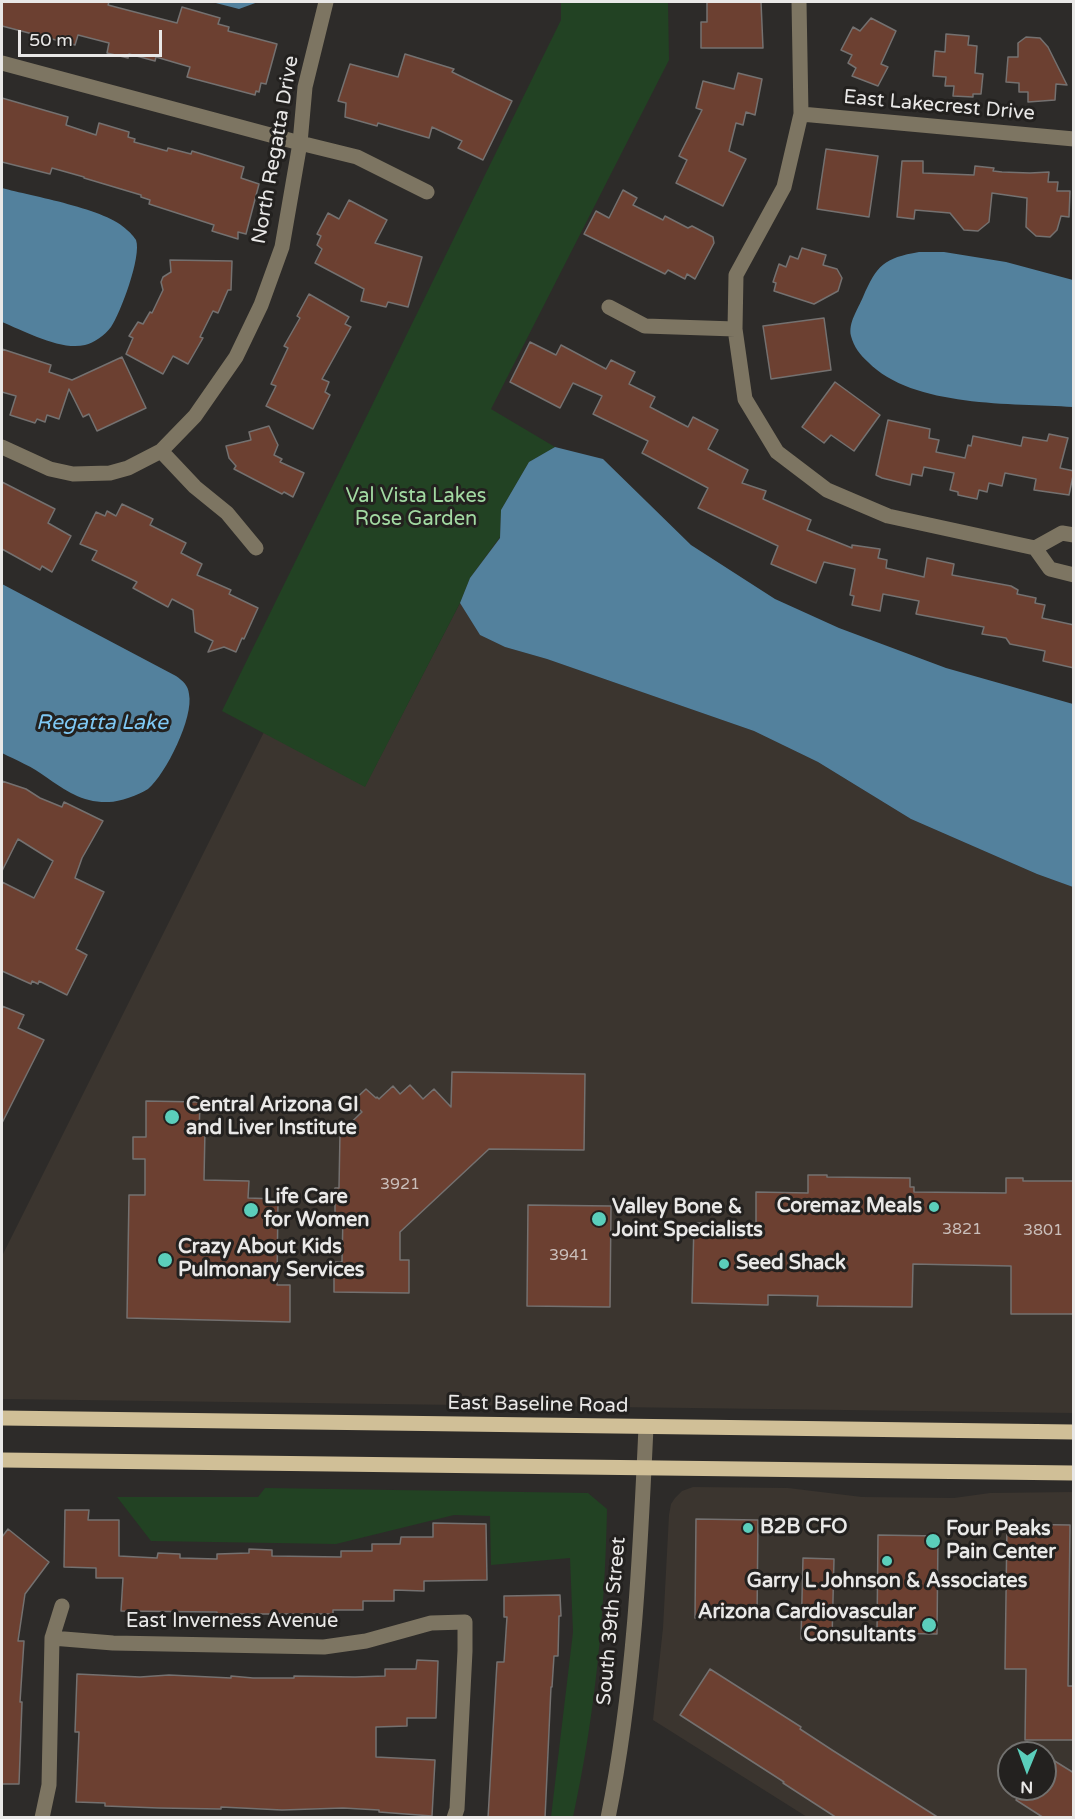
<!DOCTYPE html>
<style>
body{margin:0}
#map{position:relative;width:1075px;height:1819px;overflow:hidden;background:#2d2b29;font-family:"Varela Round",sans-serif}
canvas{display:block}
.frame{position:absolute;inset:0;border:3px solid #e9e8e7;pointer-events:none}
.north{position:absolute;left:997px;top:1741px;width:60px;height:60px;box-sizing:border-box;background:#23211f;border:2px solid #72716f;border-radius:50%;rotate:181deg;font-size:16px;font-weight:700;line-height:24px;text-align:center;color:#e9e8e7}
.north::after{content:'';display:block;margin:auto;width:21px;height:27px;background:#5bcebb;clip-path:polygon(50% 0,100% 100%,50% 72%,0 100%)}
.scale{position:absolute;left:18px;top:30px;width:144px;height:27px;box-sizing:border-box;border:3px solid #e9e8e7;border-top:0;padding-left:8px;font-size:18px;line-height:21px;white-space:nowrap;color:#e9e8e7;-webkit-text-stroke:4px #23211f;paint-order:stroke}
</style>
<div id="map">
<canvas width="1075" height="1819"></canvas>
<div class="frame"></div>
<div class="north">N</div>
<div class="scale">50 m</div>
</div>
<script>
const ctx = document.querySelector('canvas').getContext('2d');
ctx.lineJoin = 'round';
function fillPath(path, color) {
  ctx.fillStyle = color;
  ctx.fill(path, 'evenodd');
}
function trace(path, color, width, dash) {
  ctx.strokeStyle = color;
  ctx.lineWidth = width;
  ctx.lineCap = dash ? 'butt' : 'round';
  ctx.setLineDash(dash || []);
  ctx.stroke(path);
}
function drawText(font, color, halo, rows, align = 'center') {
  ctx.font = font + ' "Varela Round",sans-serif';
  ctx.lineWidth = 6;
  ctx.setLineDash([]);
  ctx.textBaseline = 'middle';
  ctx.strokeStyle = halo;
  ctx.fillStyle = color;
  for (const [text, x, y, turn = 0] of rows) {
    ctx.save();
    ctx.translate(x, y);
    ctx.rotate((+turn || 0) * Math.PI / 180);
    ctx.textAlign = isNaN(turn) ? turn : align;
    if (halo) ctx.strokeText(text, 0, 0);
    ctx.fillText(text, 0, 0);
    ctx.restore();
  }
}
fillPath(new Path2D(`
 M460,603L480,635L505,647L547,659L754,731L818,762L911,819L1037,874L1073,887V1413L2,1399V1256L264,732L365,786Z
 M693,1487L788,1488L862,1497L954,1498L990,1493L1073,1492V1817H807L653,1720L663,1628L669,1515L671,1504L675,1498L682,1491ZM1009,1753H1045V1789H1009Z`), '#3b352f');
fillPath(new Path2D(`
 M561,2H668L669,60L491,409L555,447L529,462L501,510L500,537L470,578L460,603L365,787L222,711L561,20Z
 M265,1488L588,1493L607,1509C605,1613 595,1716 573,1817H551L573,1632L570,1558L491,1565L490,1516L454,1515L336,1544L151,1541L117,1497H258Z`), '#224223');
fillPath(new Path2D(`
 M212,2H258L239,9Z
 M2,188C31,196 108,209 127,230C130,232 134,237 136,240C142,256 120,314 111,327C105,335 94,343 85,345C61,351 24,331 2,322Z
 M919,252H944L1006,262L1073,280V407C1013,403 913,408 868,362C860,355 854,347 851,336C848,323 858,309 863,297C877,265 884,258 919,252Z
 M555,447L603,459L691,545L775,599L839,628L946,668L1073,704V887L1037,874L911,819L818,762L754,731L547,659L505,647L480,635L460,603L470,578L500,538L501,510L529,462Z
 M2,584L176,676C183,681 188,685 189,694C194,717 166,774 148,789C139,795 119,802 109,802C83,803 66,791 46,777C33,767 16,760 2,753Z`), '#53819d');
const building = new Path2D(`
 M2,2H109L108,5L177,23L182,7L220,18L218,24L229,27L228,31L277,44L266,84L261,83L259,92L256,91L255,95L187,77L190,67L156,57L155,61L129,54L128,58L107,53L109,43L78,35L75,45L2,26Z
 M707,2H761L763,48H701V22H707Z
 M871,18L896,31L881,64L888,67L878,86L852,76L856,68L848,63L852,55L841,50L853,27L860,31Z
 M946,34L969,36L968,45L977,46L975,73L983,74L981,94H973V97L953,96L954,86H945L946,77L933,76L935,51L945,52Z
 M1026,37L1040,38L1048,47L1067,85L1056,84L1055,100L1028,102V92H1019V83L1006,82L1008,57H1018V43Z
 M405,54L454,69L452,72L512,101L483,160L458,148L462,141L432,127L429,138L378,123L377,126L345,117L346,103L338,101L350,64L398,77Z
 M738,73L762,79L755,115L746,112L743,125L736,123L729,151L746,159L723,206L676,183L687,160L679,156L702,110L696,108L703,81L734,89Z
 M2,98L68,117L66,125L96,135L99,123L129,132L128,137L135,139L134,142L167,151L168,148L191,154L192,151L244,167L241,178L259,184L246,234L238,232V239L212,231L214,225L149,204L150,200L141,197V195L84,178V177L52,168L50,174L2,162Z
 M826,149L878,156L869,217L817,209Z
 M902,161H923V173L974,175L975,166L994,168L993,171L1002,172L1030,173L1049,172L1048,182H1058L1057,191H1070L1069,217L1061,216L1057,230L1050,237L1036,236L1026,227L1027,198L992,193L989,222L978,231L964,230L950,213L915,210L914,219L897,217Z
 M623,190L637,198L633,205L663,220L665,216L688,228L692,226L713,237L714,243L695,279L687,274L685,279L668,270L665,274L584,234L596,211L609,218Z
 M349,200L387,220L375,243L422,257L408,307L388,302L386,307L361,301L364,289L315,263L322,249L317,245L321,236L317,234L328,213L339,219Z
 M802,248L826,255L823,265L837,269L842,278L838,291L814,304L774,291L776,283L773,282L779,264L786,267L790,256L798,259Z
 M170,260L232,261L231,290H228L218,313L213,311L200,337L203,338L188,364L173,356L163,374L126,354L133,338L129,336L138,322L143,324L150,312L152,313L163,290L161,282L163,277L171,272Z
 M309,294L349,317L345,324L351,327L322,379L329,382L325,392L330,395L313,429L266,406L276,386L271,384L288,348L284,346L300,318L297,316Z
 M824,318L831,370L771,379L763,326Z
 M530,342L556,355L561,345L606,369L611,360L635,372L629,384L655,397L650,407L688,427L693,417L718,430L708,449L748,470L742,483L766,491L763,499L811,520L807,530L852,548V545L880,549L878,558L887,560L886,568L924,577L927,558L954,564L952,575L1011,586L1018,590L1017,594L1036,598L1035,603L1045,605L1042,618L1074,625V668L1043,661L1045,651L1010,644L1006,638L982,634L984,627L916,614L919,601L883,594L880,611L852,605L854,596L850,595L855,569L824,562L816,583L771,564L778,546L698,508L708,488L642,453L648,441L593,414L602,396L573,383L560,408L510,382Z
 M2,349L51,365L49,372L72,380L122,357L146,408L97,431L89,414L83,417L69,389L59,419L47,415L45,422L37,419L35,423L10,415L16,396L2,392Z
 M835,382L880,415L854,451L831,435L824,443L802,427Z
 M888,420L930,429L929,438L939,440L936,452L965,458L968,445L971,446L973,436L1021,446L1023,437L1047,441L1049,434L1068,438L1060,468L1074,471L1069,495L1034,490L1036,479L1005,473L1002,486L989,483L987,492L979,490L977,499L958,495V492L950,490L954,473L924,467L922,476L912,474L910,485L882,478L876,475Z
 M269,426L278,445L274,455L282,459L280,462L304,473L293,497L284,492L282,494L234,469L236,466L229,458L226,446L251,440L249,432Z
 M2,482L55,509L48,523L71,536L52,572L42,566L40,570L2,549Z
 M122,504L153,519L150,525L186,543L181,553L202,564L197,575L231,590L229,594L258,608L244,639L242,638L236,652L224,647L208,652L213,641L195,632L193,610L172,599L168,607L133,588L137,582L92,560L97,551L80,544L96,512L105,516L107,511L116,516Z
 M2,781L26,789L40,798L62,807L64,802L103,821L82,858L75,878L104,892L76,949L87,955L67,995L39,981L38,984L32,981L31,984L2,971V882L34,898L53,861L18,839L2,871Z
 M2,1006L24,1015L18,1028L44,1040L2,1123Z
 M452,1072L585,1074L584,1150L489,1149L400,1232V1260H409V1293L334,1292V1262H342L343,1215H335V1188H339L340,1133L362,1112L352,1102L366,1089L376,1098L377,1097L379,1099L393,1086L400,1094L410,1085L423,1099L434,1089L451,1107Z
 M146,1101L200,1102L199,1135L205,1129L204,1180L249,1181L248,1198L278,1199L277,1285H290V1322L127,1318L129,1195H145V1159H133V1137H146Z
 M808,1175H827V1177L910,1178V1187H914V1192L1006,1193V1178H1023V1181H1074V1314H1011V1266L913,1264L912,1307L817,1306L818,1296L768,1295V1305L692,1303L694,1223L756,1224V1192L808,1193Z
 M528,1205L611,1206L610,1307L527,1306Z
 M65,1510H89L88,1520H119V1556L157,1558L158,1553L180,1554V1558L217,1559V1554L249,1553V1549L272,1550V1556L341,1557V1551H372V1544H400L401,1537H433V1523L486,1524L487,1580L424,1581V1591L394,1590V1601H363V1610H333V1614H217V1612L121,1611L123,1578H96V1568L64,1567Z
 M696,1519L758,1520L757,1618H695Z
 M1007,1524L1070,1525L1068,1686H1074V1740H1025L1026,1669H1005Z
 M8,1529L49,1562L25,1594L18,1641H24L20,1702H22L19,1784H2V1537Z
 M878,1535L938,1536L937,1634L877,1633Z
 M803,1558L834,1559L832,1640L801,1639Z
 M560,1595L561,1616H559L558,1656H554L552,1687H551L545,1818H488L497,1662H504L507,1617H504V1596Z
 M417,1660L438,1661L436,1718H407V1726L376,1727V1757L435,1760L432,1816L379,1812V1810L343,1808L282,1810L221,1807V1809L159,1808L105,1806V1803L76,1802L79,1732H75L77,1674L140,1677L169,1675L231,1678V1676L253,1678H294V1676L355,1677L385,1676V1669H416Z
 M710,1669L801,1727L800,1729L832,1750L939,1818H837L783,1783L784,1782L680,1715Z
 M1045,1755L1074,1773V1818H1044L1016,1800L1024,1789H1045Z`);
fillPath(building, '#6c4031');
trace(building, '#747170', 1.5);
trace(new Path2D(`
 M799,2L801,114L784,187L736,275L735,329L745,399L777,452L827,490L888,516L1035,548L1050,569L1074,575
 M2,63L300,143L357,157L427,192
 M801,114L1074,139
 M609,307L645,326L735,329
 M2,447L50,469L73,474L110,473L128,468L161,451L195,416L236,357L261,305L282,247L300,143L305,87L326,2
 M161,451L195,487L227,513L256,548
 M1035,548L1062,533L1074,535
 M52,1638L113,1643L324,1647L366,1641L431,1623L465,1622V1651L457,1809L454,1818
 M42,1818L49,1785L52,1638L62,1606
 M608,1818C634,1689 640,1558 646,1427`), '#7d7562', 15);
trace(new Path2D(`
 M2,1418L1074,1432
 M2,1460L1074,1473`), '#d0bf97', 15);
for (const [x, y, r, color] of [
 [172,1117,8,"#5bcebb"],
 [934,1207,6,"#5bcebb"],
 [251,1210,8,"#5bcebb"],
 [599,1219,8,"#5bcebb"],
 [165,1260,8,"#5bcebb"],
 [724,1264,6,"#5bcebb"],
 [748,1528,6,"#5bcebb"],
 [933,1541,8,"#5bcebb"],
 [887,1561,6,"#5bcebb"],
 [929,1625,8,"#5bcebb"]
]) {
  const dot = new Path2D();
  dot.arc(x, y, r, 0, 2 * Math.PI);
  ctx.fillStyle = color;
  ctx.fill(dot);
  trace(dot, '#23211f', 2);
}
drawText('16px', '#cabeba', null, [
 ["3921",400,1185],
 ["3821",962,1230],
 ["3801",1043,1231],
 ["3941",569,1256]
]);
drawText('20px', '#e9e8e7', '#23211f', [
 ["East Lakecrest Drive",939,106,5],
 ["North Regatta Drive",276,150,-80],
 ["East Baseline Road",538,1405,1],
 ["South 39th Street",612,1621,-85],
 ["East Inverness Avenue",232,1622]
]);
drawText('20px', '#a2daa2', '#23211f', [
 ["Val Vista Lakes",416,497],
 ["Rose Garden",416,520]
]);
drawText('bold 20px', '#e9e8e7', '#23211f', [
 ["Central Arizona GI",186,1106],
 ["and Liver Institute",186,1129],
 ["Life Care",264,1198],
 ["for Women",264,1221],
 ["Coremaz Meals",922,1207,"right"],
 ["Valley Bone &",612,1208],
 ["Joint Specialists",612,1231],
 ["Crazy About Kids",178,1248],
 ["Pulmonary Services",178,1271],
 ["Seed Shack",736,1264],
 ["B2B CFO",760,1528],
 ["Four Peaks",946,1530],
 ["Pain Center",946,1553],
 ["Garry L Johnson & Associates",887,1582,"center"],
 ["Arizona Cardiovascular",916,1613,"right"],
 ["Consultants",916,1636,"right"]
], 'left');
drawText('italic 21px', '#7fc8f4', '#23211f', [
 ["Regatta Lake",102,723]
]);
</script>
